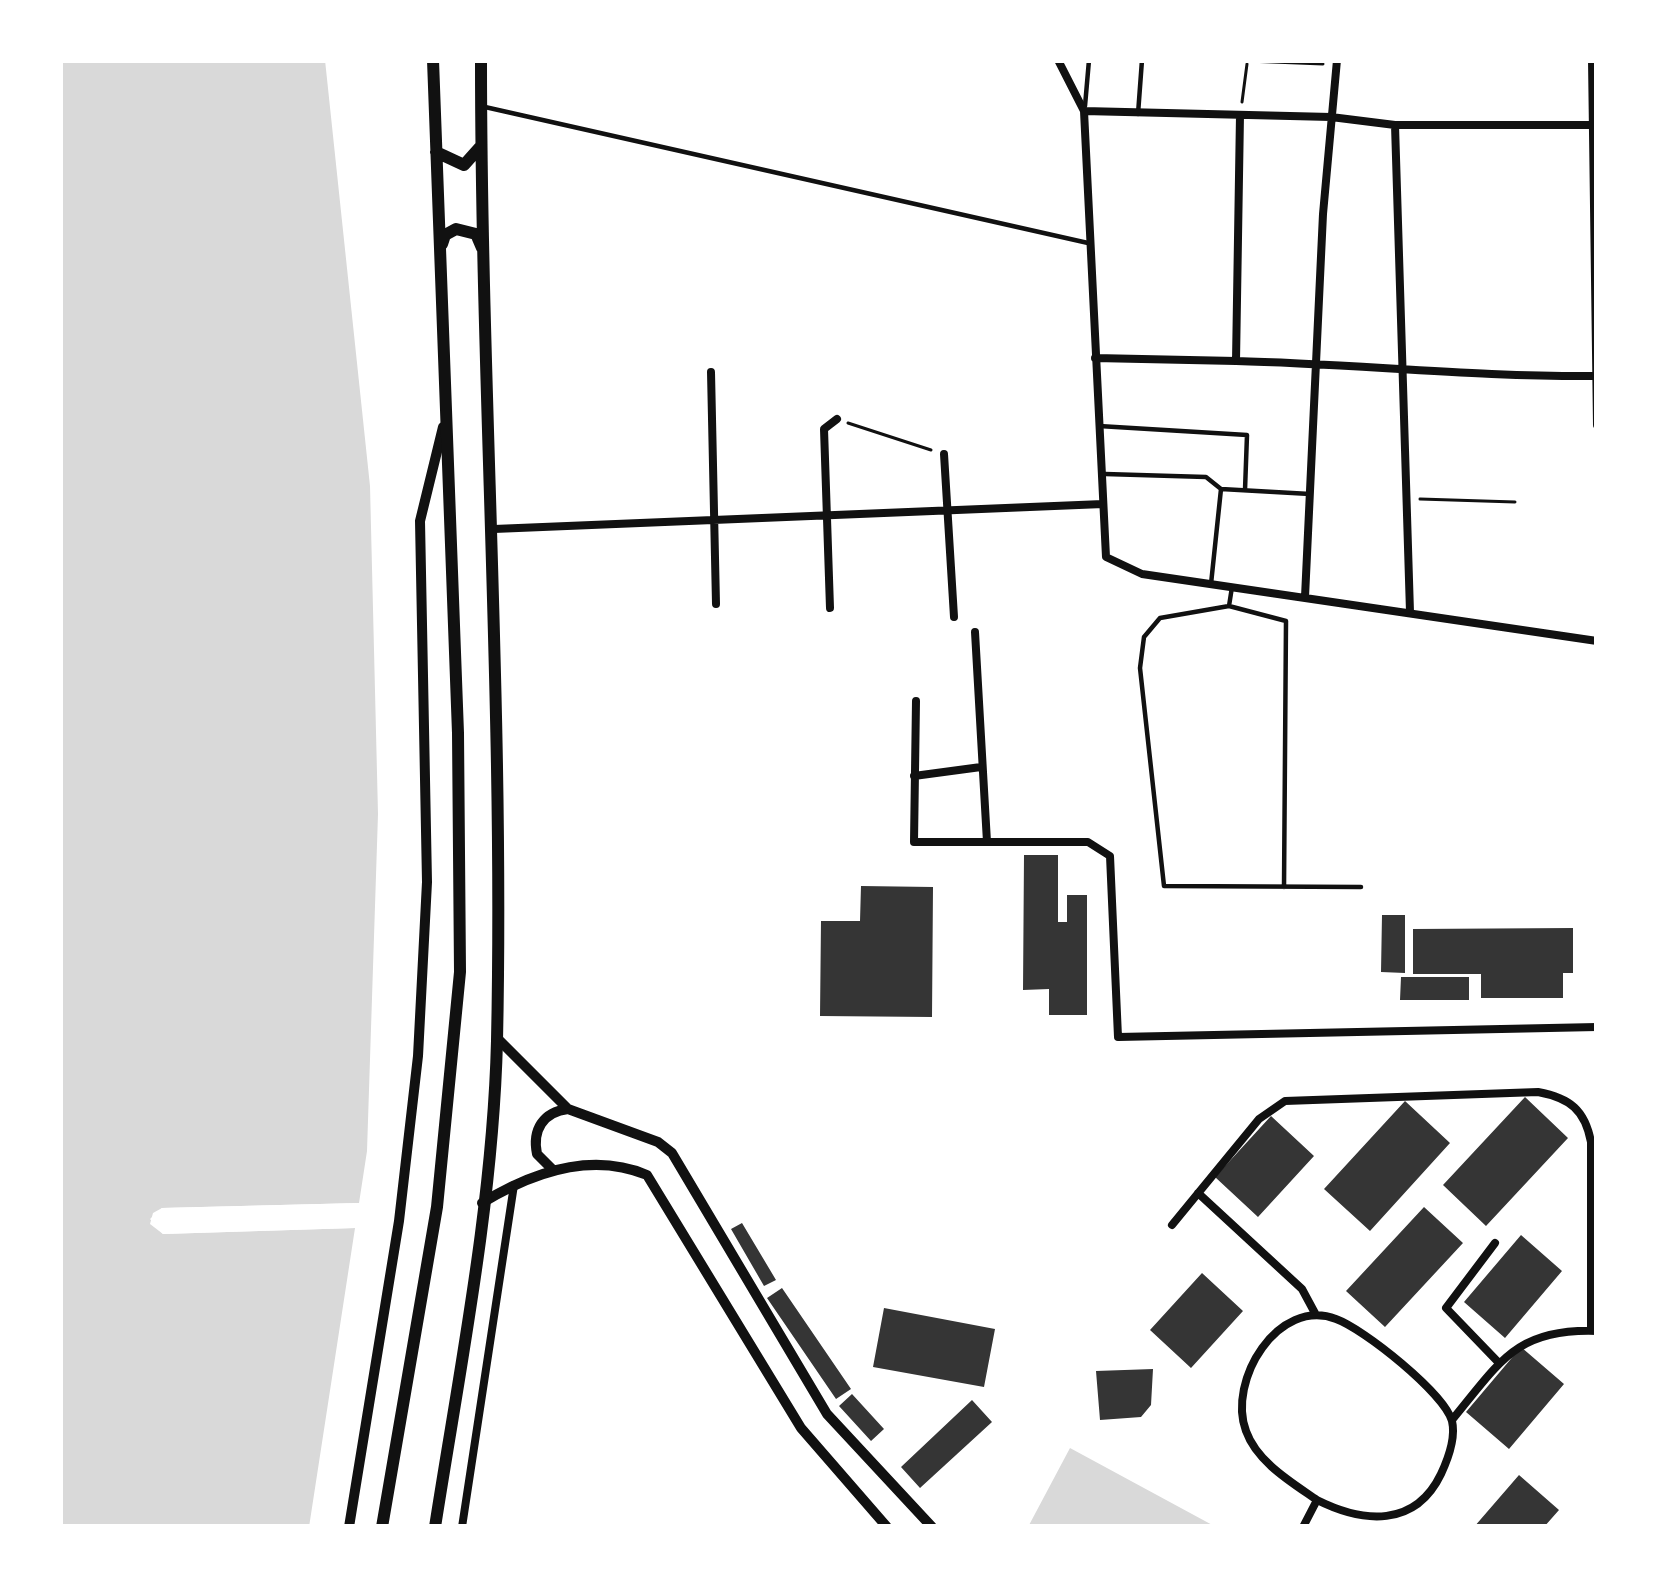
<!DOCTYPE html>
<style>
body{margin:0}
#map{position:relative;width:1657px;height:1587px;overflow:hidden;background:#fff;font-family:"PT Sans",sans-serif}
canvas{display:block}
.frame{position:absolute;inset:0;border:63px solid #fff;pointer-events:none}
</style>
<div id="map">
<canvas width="1657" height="1587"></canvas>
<div class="frame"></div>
</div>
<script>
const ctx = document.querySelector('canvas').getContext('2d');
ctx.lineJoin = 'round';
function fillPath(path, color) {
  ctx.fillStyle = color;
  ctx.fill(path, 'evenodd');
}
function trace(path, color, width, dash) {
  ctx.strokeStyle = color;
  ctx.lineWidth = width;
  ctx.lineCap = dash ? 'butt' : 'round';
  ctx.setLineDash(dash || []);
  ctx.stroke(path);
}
fillPath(new Path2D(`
 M60,60H325L370,486L378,814L367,1151L359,1203L162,1208L150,1219L163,1234L355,1228L309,1527H60Z
 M1070,1448L1216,1527H1028Z`), '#d9d9d9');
fillPath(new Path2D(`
 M359,1203L358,1209L163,1214L156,1220L163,1228L356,1222L355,1228L163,1234L150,1224L153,1213L162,1208Z`), '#fff');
fillPath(new Path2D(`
 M1024,855H1058V922H1067V895H1087V1015H1049V989L1023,990Z
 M861,886L933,887L932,1017L820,1016L821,921H860Z
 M1382,915H1405V973L1381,972Z
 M1573,928V973H1563V998H1481V974H1413V929Z
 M1401,977H1469V1000H1400Z
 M1525,1097L1568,1138L1486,1226L1443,1185Z
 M1405,1101L1450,1143L1370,1231L1324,1189Z
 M1271,1116L1314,1156L1258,1217L1215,1177Z
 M1424,1207L1463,1243L1385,1327L1346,1291Z
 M742,1223L776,1280L764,1286L731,1229Z
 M1521,1235L1562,1271L1505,1338L1464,1302Z
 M1202,1273L1243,1311L1191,1368L1150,1330Z
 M782,1288L851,1389L836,1399L767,1298Z
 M884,1308L995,1329L984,1387L873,1367Z
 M1521,1347L1564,1384L1509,1449L1466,1412Z
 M1153,1369L1151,1405L1141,1417L1100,1420L1096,1371Z
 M852,1394L884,1429L871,1441L839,1406Z
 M972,1400L992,1422L920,1488L901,1467Z
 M1519,1475L1559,1510L1544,1527H1474Z`), '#353535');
trace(new Path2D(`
 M1247,61L1323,64
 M1242,102L1247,64
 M848,423L931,450
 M1420,499L1515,502`), '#111', 3);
trace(new Path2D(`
 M1085,106L1089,60
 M485,107L1088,243
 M1138,114L1142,60
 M1099,426L1247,435L1245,490
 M1105,474L1206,477L1221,489
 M1221,489L1310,494
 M1211,584L1221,489
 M1232,587L1229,606L1160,618L1144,637L1140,668L1164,886L1361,887
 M1229,606L1286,621L1284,887`), '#111', 4.5);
trace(new Path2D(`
 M1058,60L1084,111L1106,557L1142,574L1597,641
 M1592,60L1597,425
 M1084,111L1331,117L1395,125H1597
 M1395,125L1410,612
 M1095,358L1236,361L1240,115
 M1236,361C1357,364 1476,377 1597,376
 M711,372L716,604
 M944,454L954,617
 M494,529L1103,504
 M1305,597L1323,214L1337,60
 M830,608L824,429L837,419
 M975,632L987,842
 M916,701L914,842H1088L1110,856L1118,1037L1597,1027
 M914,776L981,767
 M1198,1193L1302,1289L1316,1315
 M1172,1225L1259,1119L1285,1101L1538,1092C1570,1098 1585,1110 1591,1142V1330
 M1495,1243L1446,1308L1499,1363
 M1452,1420C1500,1362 1516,1328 1597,1331
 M462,1527L514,1185
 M1303,1527L1317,1500C1363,1523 1415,1528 1441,1474C1448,1459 1456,1438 1452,1421C1444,1393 1364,1329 1336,1319C1278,1297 1227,1381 1246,1431C1257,1462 1291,1482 1317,1500`), '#111', 8);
trace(new Path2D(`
 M497,1038L568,1109L658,1142L672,1153L827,1414L932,1527
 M554,1171L537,1154C532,1130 543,1112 568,1109
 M482,1203C531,1173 590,1151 647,1175L801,1428L887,1527
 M349,1527L399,1221L418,1056L427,882L420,521L443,427`), '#111', 10);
trace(new Path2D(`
 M436,152L464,165L481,146
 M442,244L445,235L456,229L476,234L482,248
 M382,1527L437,1207L460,972L458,733L433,60
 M435,1527C460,1367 493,1203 497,1041C504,713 481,387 481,60`), '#111', 12);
</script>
